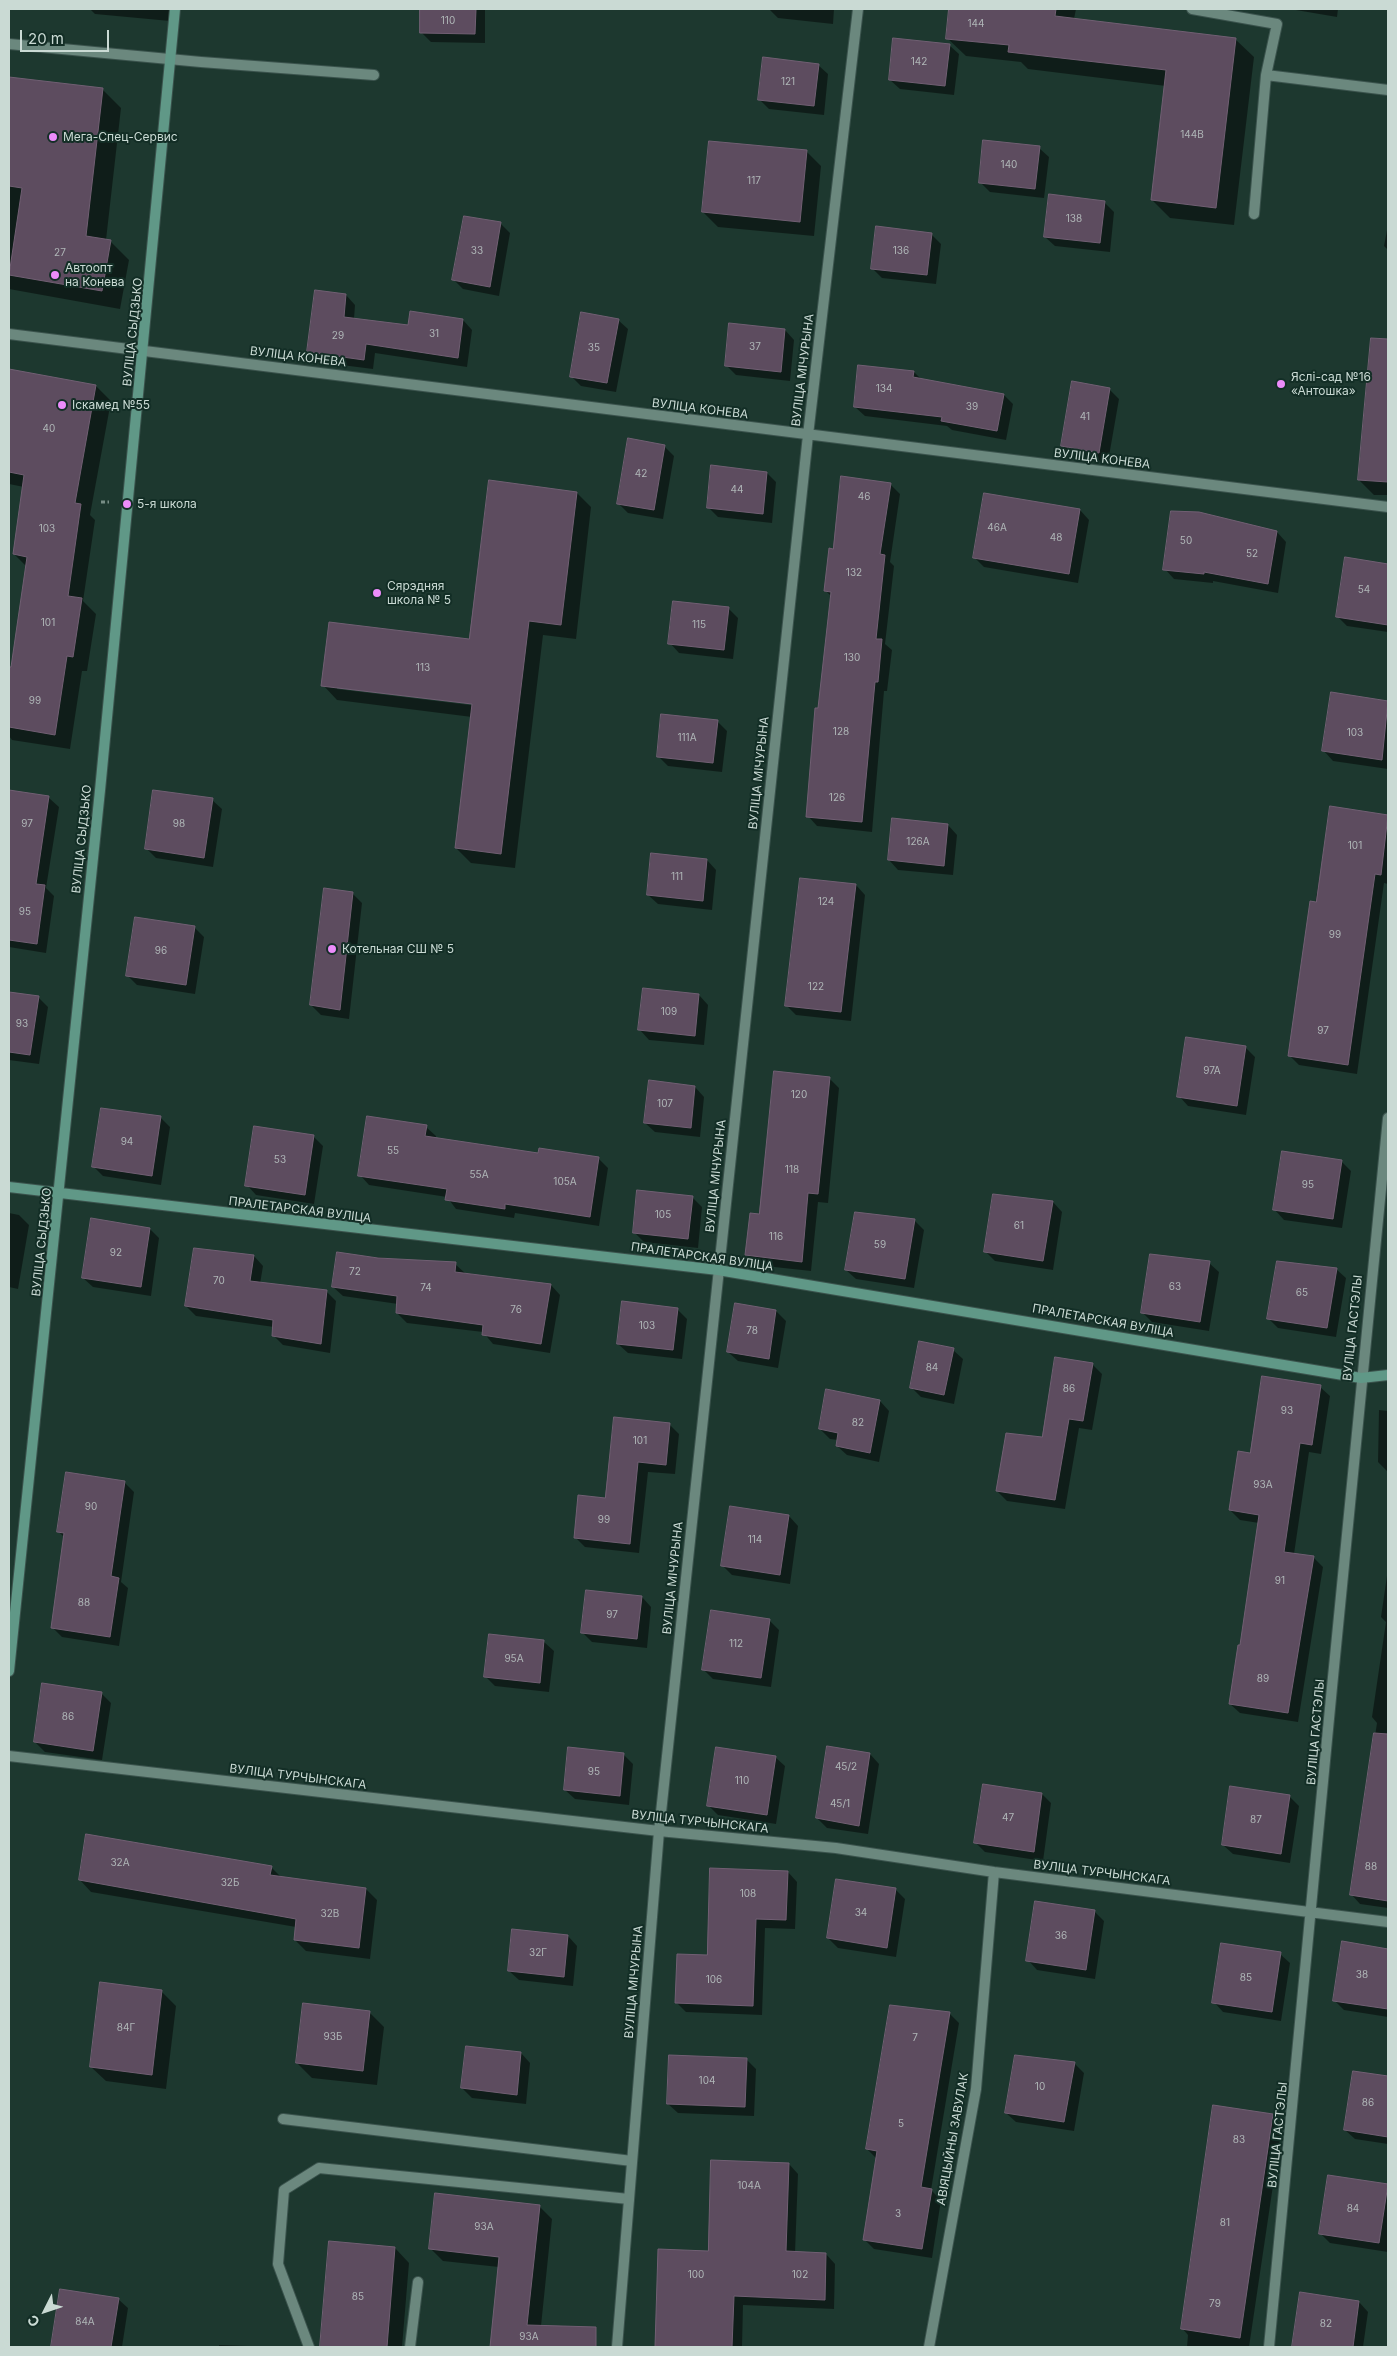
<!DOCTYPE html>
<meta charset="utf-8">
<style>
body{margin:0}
#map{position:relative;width:1397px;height:2356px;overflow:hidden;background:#1d382f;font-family:Inter,sans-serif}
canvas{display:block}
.frame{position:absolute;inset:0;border:10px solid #cadad4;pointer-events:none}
.north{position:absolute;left:20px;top:2286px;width:50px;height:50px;-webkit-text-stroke:4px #132e26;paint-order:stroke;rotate:229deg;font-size:14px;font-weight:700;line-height:20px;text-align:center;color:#cadad4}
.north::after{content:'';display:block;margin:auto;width:18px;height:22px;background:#cadad4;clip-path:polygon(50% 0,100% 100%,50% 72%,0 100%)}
.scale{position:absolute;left:20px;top:30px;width:89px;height:22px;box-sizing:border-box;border:2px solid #cadad4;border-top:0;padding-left:6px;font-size:15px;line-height:18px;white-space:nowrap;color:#cadad4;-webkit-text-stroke:4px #132e26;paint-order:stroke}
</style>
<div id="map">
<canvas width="1397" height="2356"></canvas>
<div class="frame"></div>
<div class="north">С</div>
<div class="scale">20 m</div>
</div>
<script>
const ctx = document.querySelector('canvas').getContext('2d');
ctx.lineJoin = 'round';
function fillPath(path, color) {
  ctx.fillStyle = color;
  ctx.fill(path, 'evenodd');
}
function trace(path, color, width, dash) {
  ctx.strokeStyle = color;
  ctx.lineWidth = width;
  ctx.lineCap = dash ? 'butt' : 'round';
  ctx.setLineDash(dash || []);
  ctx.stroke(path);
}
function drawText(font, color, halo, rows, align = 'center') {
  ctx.font = font + ' Inter,sans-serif';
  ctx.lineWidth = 4;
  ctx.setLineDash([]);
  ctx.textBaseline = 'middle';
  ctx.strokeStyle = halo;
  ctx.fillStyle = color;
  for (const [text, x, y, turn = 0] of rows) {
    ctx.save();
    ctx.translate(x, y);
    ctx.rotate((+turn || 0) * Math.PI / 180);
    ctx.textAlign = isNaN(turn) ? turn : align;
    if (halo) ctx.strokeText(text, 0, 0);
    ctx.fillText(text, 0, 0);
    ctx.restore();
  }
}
fillPath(new Path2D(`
 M90,9H172L170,21L95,14Z
 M421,9H485V43L431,42L421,32Z
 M769,9H834L833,24L778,18Z
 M951,9H1076L1074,19L1235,39L1254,57L1234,225L1170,218L1152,200L1166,86L1028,69L1021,62L966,56L947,38Z
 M1290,9H1338L1337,17Z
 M949,45L959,54L954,95L900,89L890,80Z
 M818,65L828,74L824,115L769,109L759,99Z
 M9,79L103,90L121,108L106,240L110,241L129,260L120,309L9,289Z
 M1039,148L1049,157L1044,198L990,192L980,182Z
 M806,151L821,166L814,236L718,227L703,212Z
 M1104,202L1114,212L1110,252L1055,246L1045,237Z
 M500,223L510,233L499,296L463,289L454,280Z
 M1388,225V250L1384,246Z
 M931,234L941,244L936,284L882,278L872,268Z
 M346,295L355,305L354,319L409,326L463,320L472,330L467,367L375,353L373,369L318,362L309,352Z
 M618,320L628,329L616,392L581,386L571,376Z
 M785,330L794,340L790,381L736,375L726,365Z
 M1372,343L1388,344V495H1374L1359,480Z
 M9,371L96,386L111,401L90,515L95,520L83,601L96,614L87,671H82L70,749L12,740L9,736V668L12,669L27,567L14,554L24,487L9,484Z
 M914,372L922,380L1004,395L1013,404L1006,440L952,430L947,426L865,416L855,407Z
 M1109,389L1119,399L1108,462L1072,455L1062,446Z
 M664,446L674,456L663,519L628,513L618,503Z
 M767,473L776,482L772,523L718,517L708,507Z
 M890,484L900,494L890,562L894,566L885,644L892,650L887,691H884L872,832L817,826L808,816L831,596L825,590L834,550Z
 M577,493L591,507L576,639L543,635L515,868L471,863L456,848L472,717L337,700L323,685L470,641ZM337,686L478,704V706L337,689Z
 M1080,510L1089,520L1078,583L984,567L974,557Z
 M1277,532L1286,542L1278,593L1213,581V583L1174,579L1165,569Z
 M1346,559L1388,565V632L1347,626L1337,616Z
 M728,608L738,618L733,659L679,653L670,643Z
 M1332,694L1388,702V769L1333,761L1324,751Z
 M717,721L727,731L722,772L668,766L658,756Z
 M9,792L49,798L59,807L46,888L54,896L46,953L9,947Z
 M212,800L222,809L213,867L156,858L146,848Z
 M1331,808L1388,816V884L1384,883L1357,1074L1299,1065L1290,1056Z
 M948,825L957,835L953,875L898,870L889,860Z
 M707,860L716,870L712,910L658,904L648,895Z
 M856,885L865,895L851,1021L796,1015L786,1005Z
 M352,893L362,903L349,1019L321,1015L311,1005Z
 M194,927L204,937L195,994L137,985L128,976Z
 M9,993L38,997L48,1007L39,1064L9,1060Z
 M699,995L708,1005L704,1045L649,1040L640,1030Z
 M1245,1047L1255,1057L1246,1115L1188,1106L1179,1096Z
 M829,1078L839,1088L828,1203L818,1202L811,1271L756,1265L746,1255L761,1215Z
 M695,1087L704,1097L700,1137L655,1132L645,1123Z
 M160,1117L170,1127L161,1185L103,1176L94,1167Z
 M426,1127L436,1136V1139L539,1155L598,1158L608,1168L599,1226L515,1213L514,1218L456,1209L447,1197L369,1185L360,1175Z
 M313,1136L323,1146L314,1204L256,1195L247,1185Z
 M1341,1161L1351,1171L1342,1228L1284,1220L1275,1210Z
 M693,1198L702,1207L698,1248L644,1242L634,1232Z
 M1053,1202L1062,1212L1053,1270L995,1261L985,1251Z
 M9,1213L19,1215L29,1225L18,1289L9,1287Z
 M914,1220L924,1230L914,1288L856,1279L846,1270Z
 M150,1229L159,1238L151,1296L93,1287L83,1278Z
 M338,1254L455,1264L465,1273L551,1285L560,1295L550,1353L493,1344L483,1332L407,1323L397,1313L398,1304L343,1296L333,1287Z
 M254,1256L263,1266L260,1284L326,1291L336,1301L330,1353L283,1345L273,1335L274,1327L196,1316L186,1306Z
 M1209,1263L1219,1272L1209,1331L1152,1322L1142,1312Z
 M1336,1269L1346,1278L1336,1337L1278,1328L1269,1319Z
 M736,1305L776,1311L786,1321L778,1368L738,1361L728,1352Z
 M677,1309L687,1319L682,1359L628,1353L618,1344Z
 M953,1350L963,1359L954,1404L921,1397L912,1388Z
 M1092,1364L1102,1374L1092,1430L1079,1428L1065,1509L1007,1501L997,1491L1043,1439Z
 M1320,1387L1330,1396L1321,1454L1309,1452L1294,1554L1313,1557L1323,1567L1298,1722L1240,1713L1230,1704L1241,1646L1259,1523L1240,1520L1230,1510L1251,1454Z
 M880,1401L889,1411L879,1462L847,1455L837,1446L838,1440L830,1439L820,1429Z
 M1379,1410L1388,1411V1472L1378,1462Z
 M669,1424L679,1434L675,1474L648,1472L639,1553L585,1547L575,1537Z
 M125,1483L134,1492L121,1582L128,1588L119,1646L62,1637L52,1627L65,1538L58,1531Z
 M789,1516L798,1526L790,1584L732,1575L722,1565Z
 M1388,1569V1908L1360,1904L1351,1894L1377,1723L1372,1717L1386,1622L1381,1617Z
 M642,1597L651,1607L647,1648L592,1642L582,1632Z
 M769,1620L779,1630L771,1687L713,1679L703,1669Z
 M544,1642L554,1651L549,1692L495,1686L485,1676Z
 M101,1693L111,1703L102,1760L45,1752L35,1742Z
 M870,1754L879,1764L868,1834L827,1828L817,1818Z
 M624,1755L633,1764L629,1805L575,1799L565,1790Z
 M775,1757L785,1766L776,1824L718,1815L709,1806Z
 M1042,1794L1051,1803L1043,1861L985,1852L975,1842Z
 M1289,1796L1299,1806L1290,1863L1233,1854L1223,1845Z
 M271,1867L282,1878L366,1889L377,1900L370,1959L306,1951L295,1940L296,1927L91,1892L80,1880Z
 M788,1872L797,1882L795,1929L765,1928L762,2015L686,2012L676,2002L708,1956Z
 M895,1889L905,1899L896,1957L838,1948L828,1938Z
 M1094,1911L1104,1921L1095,1979L1037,1970L1028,1960Z
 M568,1936L577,1946L573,1986L519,1980L509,1971Z
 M1343,1943L1388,1950V2017L1344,2010L1334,2000Z
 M1280,1954L1290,1963L1281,2021L1223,2012L1214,2002Z
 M161,1991L176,2006L166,2089L106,2081L91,2067Z
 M369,2012L384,2027L377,2085L312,2078L297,2063Z
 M950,2014L959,2023L931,2190L941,2200L932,2258L874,2249L864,2239L877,2159L867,2149Z
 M521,2053L530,2063L526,2104L472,2098L462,2088Z
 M746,2059L756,2069L754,2116L678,2113L668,2104Z
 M1074,2063L1084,2073L1074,2131L1016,2122L1006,2113Z
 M1354,2072L1388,2078V2144L1355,2139L1345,2130Z
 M1272,2116L1282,2125L1249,2347H1187L1188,2335L1182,2328Z
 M789,2164L798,2174L795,2253L826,2254L835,2264L834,2309L743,2305L742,2347H656L659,2250L709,2252Z
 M1387,2185L1388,2252L1330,2243L1321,2234Z
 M539,2206L552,2219L541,2326L581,2340V2347H491L499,2267L443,2261L430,2248Z
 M330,2243L395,2248L409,2263L402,2347H321Z
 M61,2290L118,2299L128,2308L122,2347H52Z
 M1301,2294L1359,2302L1368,2312L1363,2347H1293Z
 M219,2345L275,2347H219Z`), '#0007');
const building = new Path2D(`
 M420,9H476L475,34L420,33Z
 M949,9H1056L1055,16L1236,38L1216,208L1151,200L1166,70L1008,52L1009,45L946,39Z
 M893,38L950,44L945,86L889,80Z
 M763,57L819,64L814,106L758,100Z
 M9,77L103,88L86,236L111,240L102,291L9,275L22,188L9,186Z
 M983,140L1040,146L1035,189L979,183Z
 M709,141L807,150L800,222L702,212Z
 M1049,194L1105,201L1100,243L1044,237Z
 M464,216L501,222L490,287L452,280Z
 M876,226L932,233L927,275L871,269Z
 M315,290L346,294L344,317L408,325L410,311L463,319L458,358L366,344L364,360L307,352Z
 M581,312L619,319L607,383L570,377Z
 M729,323L785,329L781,372L725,366Z
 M1371,338L1388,339V482L1358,480Z
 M858,365L914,371L913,377L1004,394L997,431L941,421L942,417L854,407Z
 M9,369L96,385L75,503L81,504L68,596L82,598L73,657L67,656L55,735L9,727V667H11L27,557L13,554L24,475L9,472Z
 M1072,381L1110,388L1099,453L1061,446Z
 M628,438L665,445L654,510L617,504Z
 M711,465L767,472L763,514L707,508Z
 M841,476L891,483L880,554L885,555L876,639H882L878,682H875L862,822L806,817L815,708H818L831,592L824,591L829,548L833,549Z
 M489,480L577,492L561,625L529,621L501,854L455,848L472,704L321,686L329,622L469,639Z
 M984,493L1080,509L1069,574L973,558Z
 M1171,511L1199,512L1277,531L1268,584L1204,572V574L1163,570Z
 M1345,557L1388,564V625L1336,617Z
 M673,601L729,607L724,650L668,644Z
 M1331,692L1388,701L1382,760L1322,751Z
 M661,714L718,720L713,763L657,757Z
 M9,790L49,796L36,884L45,885L37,944L9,940Z
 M153,790L213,798L204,858L145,849Z
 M1330,806L1388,815L1381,875L1375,874L1348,1065L1288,1056L1310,901L1316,902Z
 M892,818L948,824L944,866L888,860Z
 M651,853L707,859L703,901L647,895Z
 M800,878L856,884L841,1012L785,1006Z
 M324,888L353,892L340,1010L310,1005Z
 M135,917L195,926L186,985L126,976Z
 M643,988L699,994L695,1036L638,1030Z
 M9,992L39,996L30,1055L9,1052Z
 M1186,1037L1246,1046L1237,1106L1177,1097Z
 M774,1071L830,1077L818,1194L808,1193L802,1262L745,1255L750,1213L759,1214Z
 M649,1080L695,1086L691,1128L644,1123Z
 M101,1108L161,1116L152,1176L92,1167Z
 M367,1116L427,1125L425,1136L538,1153L539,1148L599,1157L590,1217L505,1204V1209L445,1200L447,1189L358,1176Z
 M254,1126L314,1135L305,1195L245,1186Z
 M1282,1151L1342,1160L1333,1219L1273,1210Z
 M637,1190L693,1196L688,1239L633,1233Z
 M993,1194L1053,1201L1043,1261L984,1252Z
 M855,1212L915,1219L905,1279L845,1270Z
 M91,1218L150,1228L141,1287L82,1278Z
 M194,1248L254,1255L250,1281L327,1290L321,1344L272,1336L273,1320L185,1306Z
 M337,1252L378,1258L456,1262L455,1272L551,1284L541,1344L482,1335L483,1325L396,1313L397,1296L332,1287Z
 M1150,1254L1210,1261L1200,1322L1141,1313Z
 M1277,1261L1337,1268L1327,1328L1267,1319Z
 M622,1301L678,1308L673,1350L617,1344Z
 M735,1303L776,1310L769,1359L727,1352Z
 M919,1341L954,1348L944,1395L910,1388Z
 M1055,1357L1093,1363L1083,1421L1069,1419L1055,1500L996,1491L1006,1433L1042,1437Z
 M1262,1376L1321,1385L1312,1445L1300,1443L1284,1552L1314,1556L1288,1713L1229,1704L1238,1645H1240L1259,1515L1229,1510L1238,1451L1250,1453Z
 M826,1389L880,1400L870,1453L836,1446L838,1433L819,1429Z
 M614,1417L670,1423L666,1465L638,1462L630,1544L574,1538L578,1495L605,1498Z
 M66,1472L125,1481L111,1576L119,1578L110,1637L51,1628L64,1533L57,1532Z
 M730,1506L789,1515L780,1575L721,1566Z
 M586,1590L642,1596L637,1639L581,1633Z
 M711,1610L770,1619L761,1678L702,1670Z
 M489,1634L544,1640L540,1683L484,1677Z
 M42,1683L102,1692L93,1751L34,1742Z
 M1374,1733L1388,1734V1901L1350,1895Z
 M827,1746L870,1753L859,1826L816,1818Z
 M568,1747L624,1753L620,1796L564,1790Z
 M716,1747L776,1756L767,1815L707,1806Z
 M983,1784L1042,1793L1034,1852L974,1843Z
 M1230,1786L1290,1795L1281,1854L1222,1845Z
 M86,1834L272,1866L270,1875L366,1888L359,1948L294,1940L296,1919L79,1880Z
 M710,1868L788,1871L786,1920L756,1919L753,2006L675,2003L677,1954L707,1955Z
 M836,1879L896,1888L887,1948L827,1938Z
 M1035,1901L1095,1910L1086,1970L1026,1961Z
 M512,1929L568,1935L564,1977L508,1971Z
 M1342,1941L1388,1949V2009L1333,2001Z
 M1221,1943L1281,1952L1272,2012L1212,2003Z
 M100,1982L162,1990L152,2075L90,2067Z
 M303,2003L370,2011L363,2071L296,2063Z
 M890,2005L950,2012L921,2187L932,2189L922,2249L863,2240L877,2151L866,2149Z
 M466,2046L521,2052L517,2095L461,2088Z
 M669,2055L747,2058L745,2107L667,2104Z
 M1015,2055L1075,2062L1064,2122L1005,2113Z
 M1353,2071L1388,2076V2137L1344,2130Z
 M1213,2105L1273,2114L1240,2338L1181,2329Z
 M711,2160L789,2163L786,2251L826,2253L825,2300L734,2296L732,2347H655L658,2249L708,2251Z
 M1328,2175L1388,2184L1379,2243L1319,2234Z
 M435,2193L540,2205L527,2325L596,2327V2347H490L499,2257L429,2249Z
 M329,2241L395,2247L387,2347H320Z
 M60,2289L119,2298L111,2347H51Z
 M1300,2292L1359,2301L1353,2347H1292Z`);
fillPath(building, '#5d4c5f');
trace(building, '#715f73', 1);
const lane = new Path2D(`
 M1192,9L1277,24L1266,75
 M9,44L201,62L374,75
 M1254,214L1266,75L1388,90
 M283,2119L632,2161
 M309,2347L278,2264L284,2190L319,2168L629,2199
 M410,2347L418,2282`);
const street = new Path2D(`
 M9,334L1388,507
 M9,1756L659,1831L836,1848L994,1872L1388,1922
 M617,2347L659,1831L808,435L858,9
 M929,2347L976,2089L994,1872
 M1269,2347C1310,1938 1345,1527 1388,1118`);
const secondary = new Path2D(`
 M9,1187L718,1270L1361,1378L1388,1375
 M9,1671C68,1118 124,563 175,9`);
trace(lane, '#3b534d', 12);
trace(street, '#3b534d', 12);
trace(secondary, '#3b534d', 12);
trace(new Path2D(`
 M101,502H109`), '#778d85', 3, [4, 2.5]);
trace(lane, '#6b887e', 10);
trace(street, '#6b887e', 10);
trace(secondary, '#609887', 10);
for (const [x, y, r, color] of [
 [53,137,5,"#ec8cfa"],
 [55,275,5,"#ec8cfa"],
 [1281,384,5,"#ec8cfa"],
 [62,405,5,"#ec8cfa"],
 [127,504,5,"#ec8cfa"],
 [377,593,5,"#ec8cfa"],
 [332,949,5,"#ec8cfa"]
]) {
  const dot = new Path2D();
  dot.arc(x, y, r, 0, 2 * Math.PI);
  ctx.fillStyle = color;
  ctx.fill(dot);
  trace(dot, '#132e26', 2);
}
drawText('10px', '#afb6b7', null, [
 ["110",448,21],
 ["144",976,24],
 ["142",919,62],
 ["121",788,82],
 ["144В",1192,135],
 ["140",1009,165],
 ["117",754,181],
 ["138",1074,219],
 ["33",477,251],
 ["136",901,251],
 ["27",60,253],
 ["31",434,334],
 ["29",338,336],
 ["37",755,347],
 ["35",594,348],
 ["134",884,389],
 ["39",972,407],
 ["41",1085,417],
 ["40",49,429],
 ["42",641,474],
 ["44",737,490],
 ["46",864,497],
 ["46А",997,528],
 ["103",47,529],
 ["48",1056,538],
 ["50",1186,541],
 ["52",1252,554],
 ["132",854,573],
 ["54",1364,590],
 ["101",48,623],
 ["115",699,625],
 ["130",852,658],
 ["113",423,668],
 ["99",35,701],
 ["128",841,732],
 ["103",1355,733],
 ["111А",687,738],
 ["126",837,798],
 ["97",27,824],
 ["98",179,824],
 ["126А",918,842],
 ["101",1355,846],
 ["111",677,877],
 ["124",826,902],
 ["95",25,912],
 ["99",1335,935],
 ["96",161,951],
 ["122",816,987],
 ["109",669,1012],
 ["93",22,1024],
 ["97",1323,1031],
 ["97А",1212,1071],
 ["120",799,1095],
 ["107",665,1104],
 ["94",127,1142],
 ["55",393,1151],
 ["53",280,1160],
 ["118",792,1170],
 ["55А",479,1175],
 ["105А",565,1182],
 ["95",1308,1185],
 ["105",663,1215],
 ["61",1019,1226],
 ["116",776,1237],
 ["59",880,1245],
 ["92",116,1253],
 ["72",355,1272],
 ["70",219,1281],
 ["63",1175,1287],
 ["74",426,1288],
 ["65",1302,1293],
 ["76",516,1310],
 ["103",647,1326],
 ["78",752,1331],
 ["84",932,1368],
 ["86",1069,1389],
 ["93",1287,1411],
 ["82",858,1423],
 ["101",640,1441],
 ["93А",1263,1485],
 ["90",91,1507],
 ["99",604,1520],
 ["114",755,1540],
 ["91",1280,1581],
 ["88",84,1603],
 ["97",612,1615],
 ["112",736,1644],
 ["95А",514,1659],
 ["89",1263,1679],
 ["86",68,1717],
 ["45/2",846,1767],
 ["95",594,1772],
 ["110",742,1781],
 ["45/1",840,1804],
 ["47",1008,1818],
 ["87",1256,1820],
 ["32А",120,1863],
 ["88",1371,1867],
 ["32Б",230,1883],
 ["108",748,1894],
 ["34",861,1913],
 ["32В",330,1914],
 ["36",1061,1936],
 ["32Г",538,1953],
 ["38",1362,1975],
 ["85",1246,1978],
 ["106",714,1980],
 ["84Г",126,2028],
 ["93Б",333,2037],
 ["7",915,2038],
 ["104",707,2081],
 ["10",1040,2087],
 ["86",1368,2103],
 ["5",901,2124],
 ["83",1239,2140],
 ["104А",749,2186],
 ["84",1353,2209],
 ["3",898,2214],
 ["81",1225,2223],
 ["93А",484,2227],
 ["100",696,2275],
 ["102",800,2275],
 ["85",358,2297],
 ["79",1215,2304],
 ["84А",85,2322],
 ["82",1326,2324],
 ["93А",529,2337]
]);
drawText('12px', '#cadad4', '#132e26', [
 ["Мега-Спец-Сервис",63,137],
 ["Автоопт",65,268],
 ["на Конева",65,282],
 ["Яслі-сад №16",1291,377],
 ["«Антошка»",1291,391],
 ["Іскамед №55",72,405],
 ["5-я школа",137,504],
 ["Сярэдняя",387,586],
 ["школа № 5",387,600],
 ["Котельная СШ № 5",342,949]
], 'left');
drawText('12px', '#cadad4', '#132e26', [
 ["ВУЛІЦА СЫДЗЬКО",133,332,-84],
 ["ВУЛІЦА КОНЕВА",298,357,7],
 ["ВУЛІЦА МІЧУРЫНА",803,370,-83],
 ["ВУЛІЦА КОНЕВА",700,409,7],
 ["ВУЛІЦА КОНЕВА",1102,459,7],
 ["ВУЛІЦА МІЧУРЫНА",759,773,-84],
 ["ВУЛІЦА СЫДЗЬКО",82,839,-84],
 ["ВУЛІЦА МІЧУРЫНА",716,1176,-84],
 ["ПРАЛЕТАРСКАЯ ВУЛІЦА",300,1210,7],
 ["ВУЛІЦА СЫДЗЬКО",42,1242,-84],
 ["ПРАЛЕТАРСКАЯ ВУЛІЦА",702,1257,8],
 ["ПРАЛЕТАРСКАЯ ВУЛІЦА",1103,1321,10],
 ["ВУЛІЦА ГАСТЭЛЫ",1353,1328,-84],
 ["ВУЛІЦА МІЧУРЫНА",673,1578,-84],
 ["ВУЛІЦА ГАСТЭЛЫ",1316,1732,-85],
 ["ВУЛІЦА ТУРЧЫНСКАГА",298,1777,7],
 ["ВУЛІЦА ТУРЧЫНСКАГА",700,1822,6],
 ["ВУЛІЦА ТУРЧЫНСКАГА",1102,1873,7],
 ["ВУЛІЦА МІЧУРЫНА",634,1982,-85],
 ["ВУЛІЦА ГАСТЭЛЫ",1278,2135,-84],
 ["АВІЯЦЫЙНЫ ЗАВУЛАК",953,2139,-80]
]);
</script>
